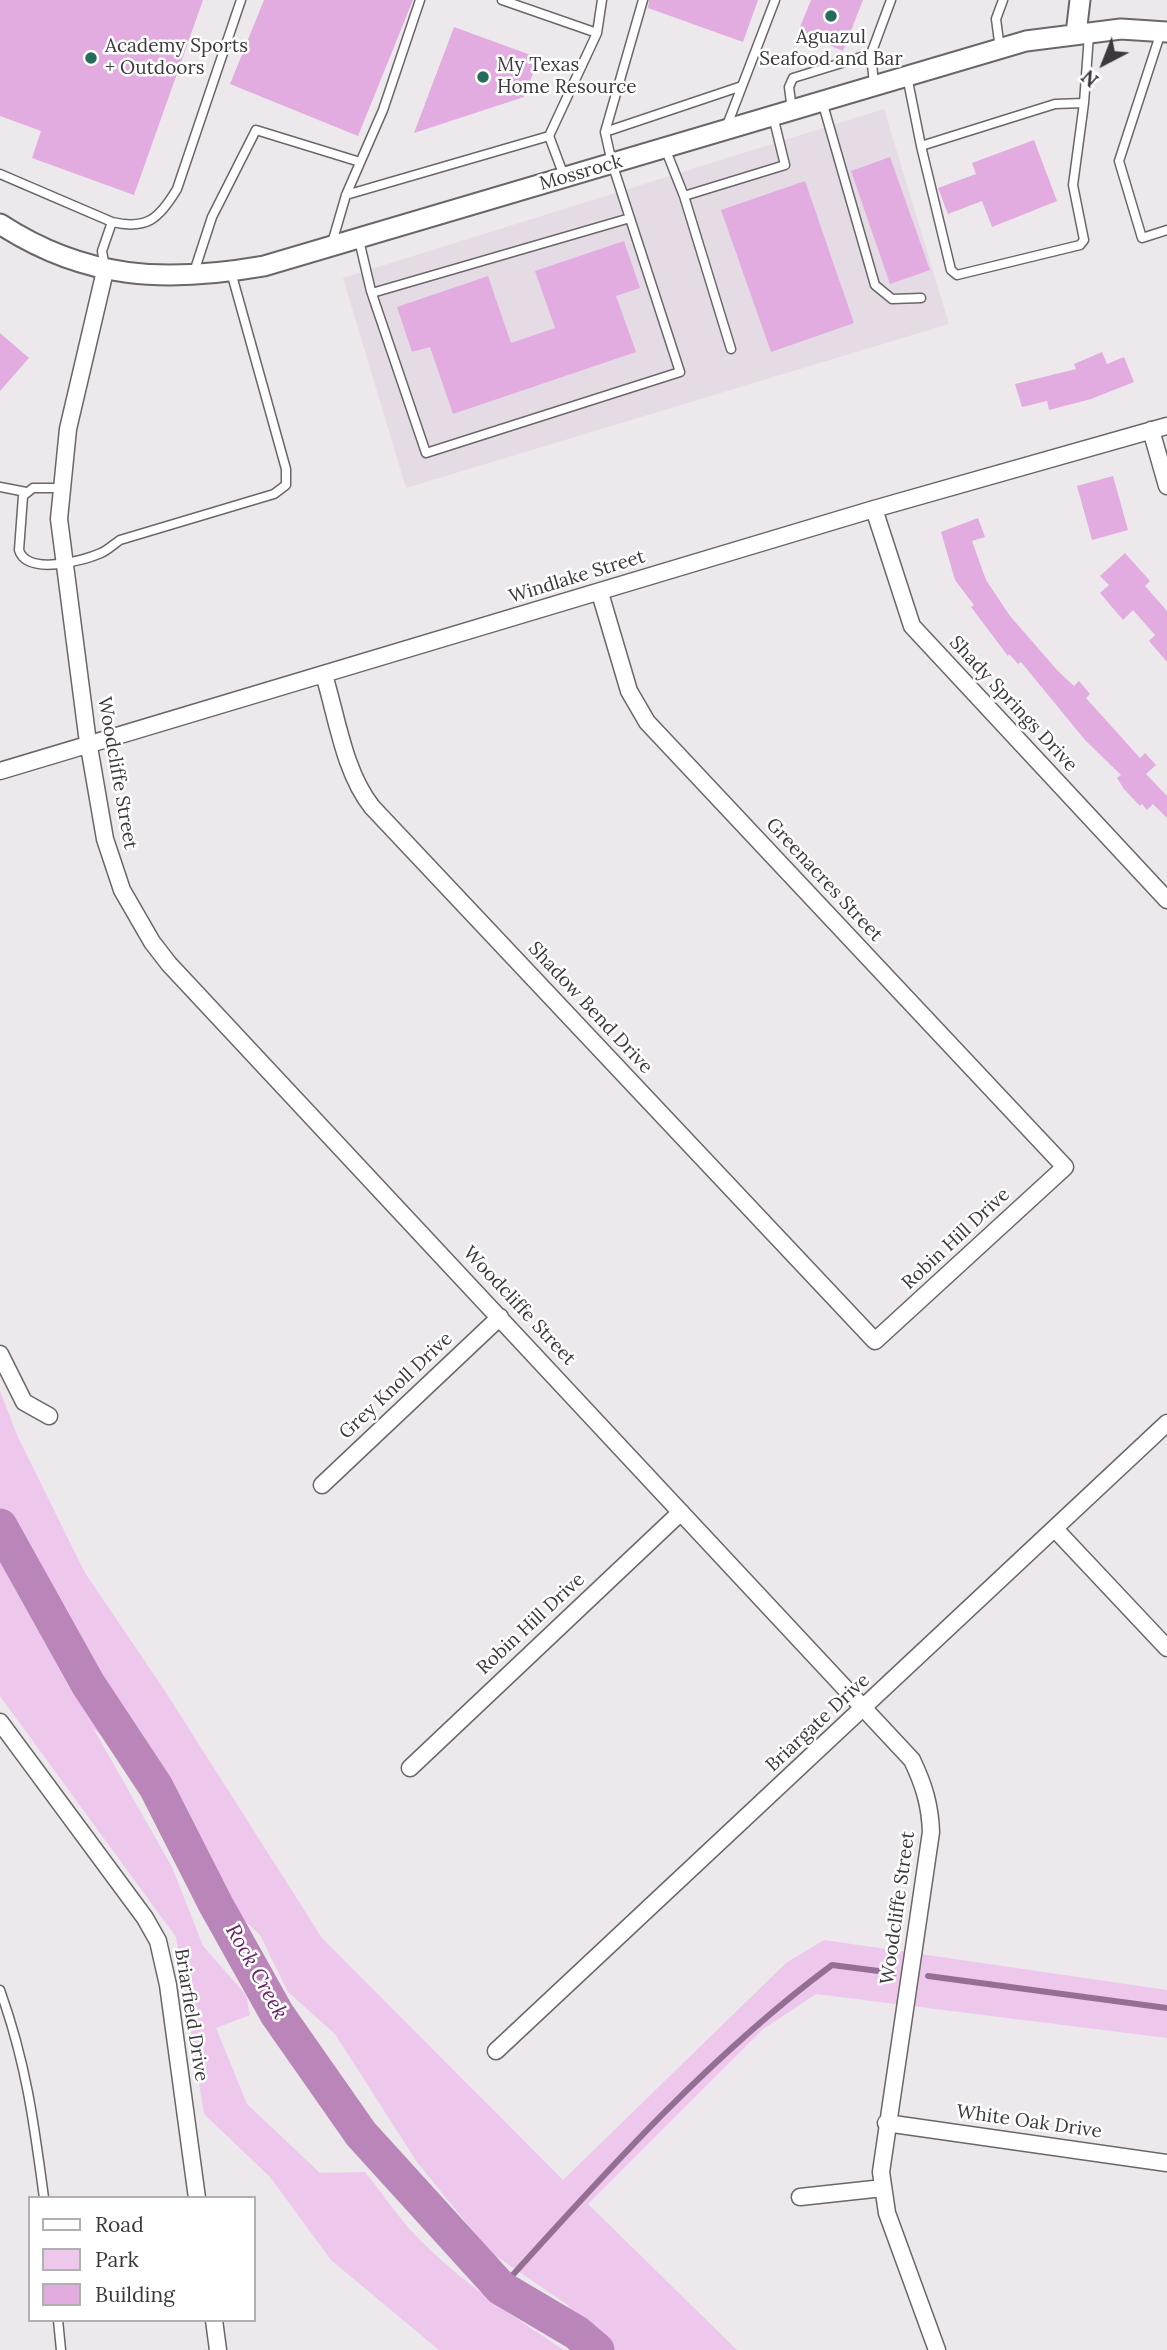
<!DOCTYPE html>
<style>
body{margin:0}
#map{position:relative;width:1167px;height:2350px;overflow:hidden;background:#ece8ec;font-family:Lora,serif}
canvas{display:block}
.legend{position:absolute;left:28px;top:2196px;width:228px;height:126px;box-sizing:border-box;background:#fff;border:2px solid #b1b0b1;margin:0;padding:9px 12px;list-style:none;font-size:21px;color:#3b393b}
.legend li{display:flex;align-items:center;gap:14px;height:35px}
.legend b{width:35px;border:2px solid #b1b0b1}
.north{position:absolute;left:1069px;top:28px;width:70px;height:70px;-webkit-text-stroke:5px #fff;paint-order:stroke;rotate:222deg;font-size:19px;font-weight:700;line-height:28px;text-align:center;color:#3b393b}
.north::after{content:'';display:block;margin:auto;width:24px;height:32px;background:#3b393b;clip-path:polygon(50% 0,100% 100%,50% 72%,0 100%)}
</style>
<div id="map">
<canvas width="1167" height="2350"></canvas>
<ul class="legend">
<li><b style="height:9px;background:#fff"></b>Road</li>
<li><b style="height:19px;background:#eec7ed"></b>Park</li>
<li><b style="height:19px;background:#e2ace1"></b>Building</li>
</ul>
<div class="north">N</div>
</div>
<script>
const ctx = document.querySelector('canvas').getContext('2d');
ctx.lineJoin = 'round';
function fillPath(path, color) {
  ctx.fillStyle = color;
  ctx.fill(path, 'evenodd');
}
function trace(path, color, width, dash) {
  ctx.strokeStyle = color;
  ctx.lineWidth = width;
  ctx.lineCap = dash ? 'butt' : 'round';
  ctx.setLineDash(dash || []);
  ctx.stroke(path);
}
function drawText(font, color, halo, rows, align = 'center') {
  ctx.font = font + ' Lora,serif';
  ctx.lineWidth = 5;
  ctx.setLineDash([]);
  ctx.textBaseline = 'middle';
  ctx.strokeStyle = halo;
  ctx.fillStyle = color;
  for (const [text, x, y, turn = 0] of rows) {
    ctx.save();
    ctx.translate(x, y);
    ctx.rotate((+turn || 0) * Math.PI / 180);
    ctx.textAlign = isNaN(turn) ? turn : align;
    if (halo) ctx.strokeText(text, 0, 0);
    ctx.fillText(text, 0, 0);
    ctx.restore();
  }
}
fillPath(new Path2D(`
 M884,109L949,324L406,488L343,278Z`), '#e5dbe5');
fillPath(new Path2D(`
 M0,1391L17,1435L85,1573L163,1688L322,1938L563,2180L786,1963L824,1940L1167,1990V2038L816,1994L762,2030L588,2204L737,2350H589L568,2305L490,2252L417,2162L335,2034L288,1992L260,1935L233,1910L167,1798L93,1728L172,1867L203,1946L246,1995L250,2015L216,2028L247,2104L320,2173L365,2172C383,2194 399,2219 419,2239C463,2283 512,2316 564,2350H439L331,2260L270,2177L204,2114L176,1937L0,1696Z`), '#eec7ed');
trace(new Path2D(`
 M928,1976L1167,2008
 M501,2288C604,2174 708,2057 832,1965L894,1973`), '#946f93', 6);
trace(new Path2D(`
 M0,1526L88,1684L156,1787L216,1905L277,2014L361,2134L501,2288L577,2333L597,2350`), '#ba86b9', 35);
fillPath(new Path2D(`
 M0,0H203L134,195L32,158L41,131L0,116Z
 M264,0H413L358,136L230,84Z
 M649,0H758L743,42L648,8Z
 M811,0H863L843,51L798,32Z
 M454,27L539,58L524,97L414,133Z
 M1034,140L1057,201L992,227L982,201L948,214L938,188L976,174L972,163Z
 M890,157L930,270L890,284L851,171Z
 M805,181L854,323L771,352L721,210Z
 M624,241L640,288L616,296L636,352L453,414L430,347L412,352L397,307L488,276L511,343L555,328L535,271Z
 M0,333L29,358L0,391Z
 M1102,352L1107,364L1124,357L1134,382L1091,399L1049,410L1047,401L1022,407L1015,384L1076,369L1074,364Z
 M1113,476L1128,530L1092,540L1077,486Z
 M978,518L985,537L972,541L986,580L1010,616L1058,671L1074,686L1079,681L1090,694L1086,698L1140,758L1145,753L1156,765L1146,774L1167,796V818L1153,804L1147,810L1142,804L1140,806L1124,789L1117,778L1121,775L1085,740L1021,662L1018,664L1009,654L1008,656L971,607L974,605L955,580L941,532Z
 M1125,553L1150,581L1145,586L1167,611V662L1149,641L1155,635L1133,610L1123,620L1100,593L1109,585L1100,576Z`), '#e2ace1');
const service = new Path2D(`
 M502,0L597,33
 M1161,32L1119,161L1142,238L1167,230
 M1000,49L996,19L1003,0
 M907,76L921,146L1055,104L1084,103
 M874,84L871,54L891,0
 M822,101L875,285L892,299L921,298
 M792,110L789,87L793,78L871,54
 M726,128L775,0
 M605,132L742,86
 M921,146L951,270L957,275L1080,245L1084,240L1073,185L1084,103L1089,35
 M665,148L684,196
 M0,174L112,222C147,230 159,219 177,189L241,0
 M564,176L549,136L597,33L602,0
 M346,195L549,136
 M359,240L371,291L426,453L680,372L612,163L605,132L643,0
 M332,243L346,195L383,110L420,0
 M105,268L102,251L112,222
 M193,275L212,217L256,130L360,162
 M372,293L630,218
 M731,349L684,196L785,165L773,116
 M0,487L26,492
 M61,488H33L23,496L19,550C27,576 83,561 101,553C108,550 114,544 120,540L274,494L286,485V469L231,272
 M0,1990C26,2062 34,2123 44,2198
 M58,2320L61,2350`);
const minor = new Path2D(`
 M105,271L68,429L59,519L87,735L105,839L122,890L152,942L169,964L912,1760C924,1785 930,1805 931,1832L881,2172L887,2213L937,2350
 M1151,430L1167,486
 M874,509L912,626L1167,900
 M324,675C337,717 344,772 372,807L875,1341L1065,1167L647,722L629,691L600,593
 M0,771L874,509L1167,426
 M0,1354L24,1402L49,1416
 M322,1485L500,1317
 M1055,1529L1167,1648
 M0,1722L145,1918L158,1941L168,1985L197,2198
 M410,1768L681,1512
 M496,2051L1167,1423
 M886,2123L1167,2163
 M800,2197L883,2188
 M214,2320L218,2350`);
const tertiary = new Path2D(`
 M1076,34L1080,0
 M0,224C86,280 166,283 264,266L1026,41L1121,29L1167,32`);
trace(service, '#6a666a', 11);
trace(minor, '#6a666a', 19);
trace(tertiary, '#6a666a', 23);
trace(service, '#fff', 8);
trace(minor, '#fff', 16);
trace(tertiary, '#fff', 19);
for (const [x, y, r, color] of [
 [831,16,7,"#276b5d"],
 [91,58,7,"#276b5d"],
 [483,77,7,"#276b5d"]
]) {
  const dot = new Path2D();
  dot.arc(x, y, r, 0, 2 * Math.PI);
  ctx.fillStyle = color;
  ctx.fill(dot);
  trace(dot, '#fff', 2.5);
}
drawText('19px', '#3b393b', '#fff', [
 ["Aguazul",831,38,"center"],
 ["Seafood and Bar",831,60,"center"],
 ["Academy Sports",105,47],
 ["+ Outdoors",105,69],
 ["My Texas",497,66],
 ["Home Resource",497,88]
], 'left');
drawText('19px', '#3b393b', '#fff', [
 ["Mossrock",581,173,-16],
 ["Windlake Street",577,577,-17],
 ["Shady Springs Drive",1013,704,47],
 ["Woodcliffe Street",117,773,80],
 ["Greenacres Street",824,880,47],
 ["Shadow Bend Drive",590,1008,47],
 ["Robin Hill Drive",956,1239,-43],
 ["Woodcliffe Street",519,1306,47],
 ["Grey Knoll Drive",396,1386,-43],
 ["Robin Hill Drive",531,1624,-43],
 ["Briargate Drive",818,1723,-43],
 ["Woodcliffe Street",898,1908,-82],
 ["Briarfield Drive",191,2015,81],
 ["White Oak Drive",1029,2122,8]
]);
drawText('italic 21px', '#652766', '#fff', [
 ["Rock Creek",256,1972,61]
]);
</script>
